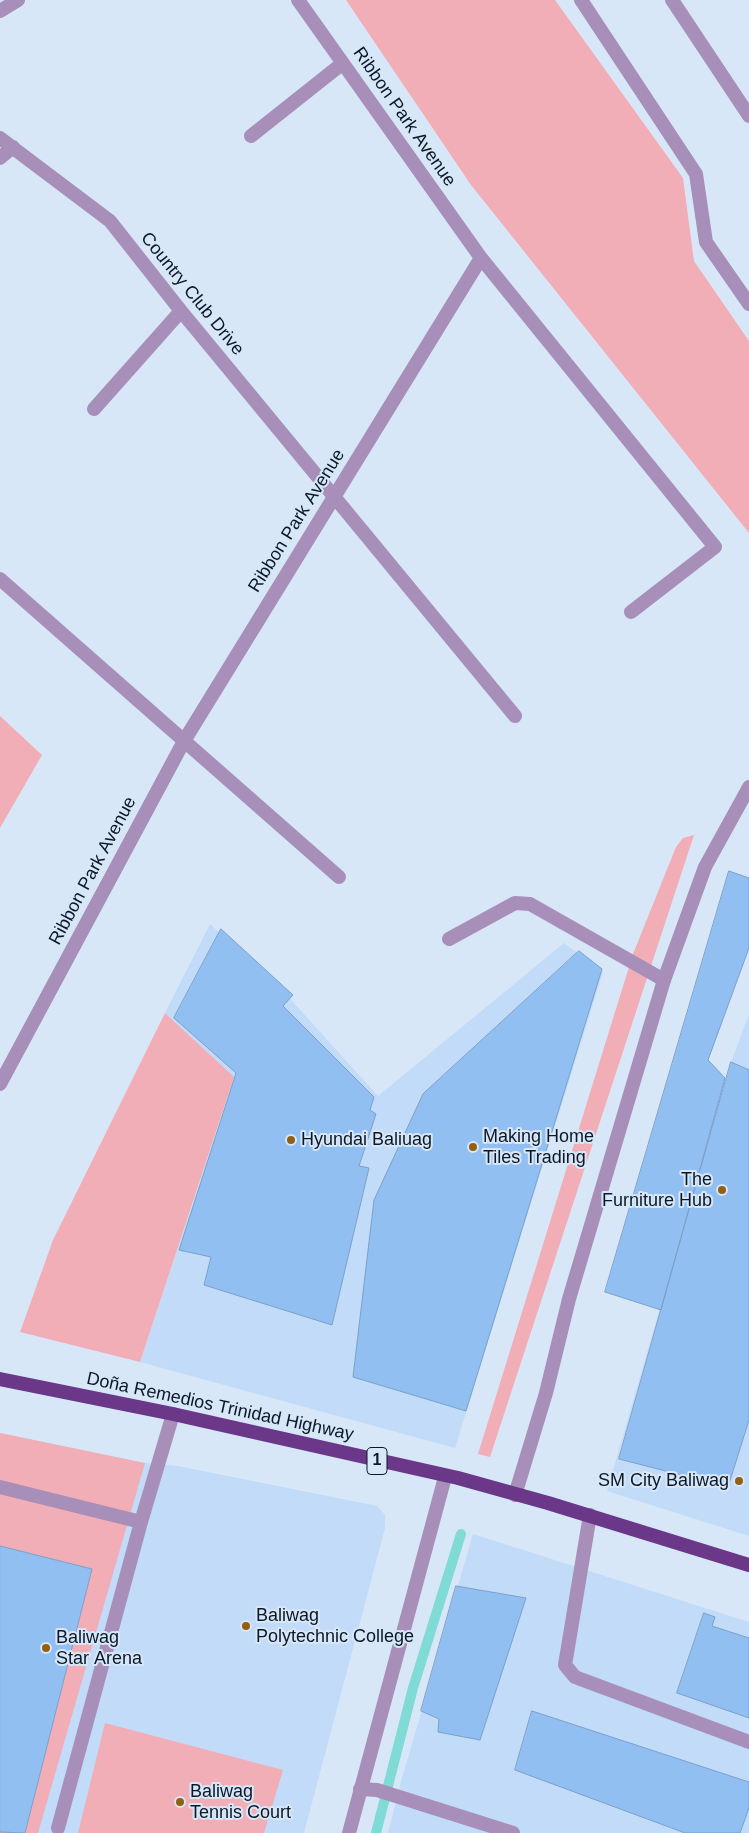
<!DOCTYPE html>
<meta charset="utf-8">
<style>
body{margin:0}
canvas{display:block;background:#d8e7f8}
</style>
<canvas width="749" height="1833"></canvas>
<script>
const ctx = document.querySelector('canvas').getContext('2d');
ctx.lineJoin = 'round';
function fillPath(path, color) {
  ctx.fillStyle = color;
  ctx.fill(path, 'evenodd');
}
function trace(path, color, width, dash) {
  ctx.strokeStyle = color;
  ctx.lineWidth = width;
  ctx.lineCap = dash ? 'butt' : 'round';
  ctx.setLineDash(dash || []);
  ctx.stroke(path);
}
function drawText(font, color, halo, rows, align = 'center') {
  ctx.font = font + ' Arial,sans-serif';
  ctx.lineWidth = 4;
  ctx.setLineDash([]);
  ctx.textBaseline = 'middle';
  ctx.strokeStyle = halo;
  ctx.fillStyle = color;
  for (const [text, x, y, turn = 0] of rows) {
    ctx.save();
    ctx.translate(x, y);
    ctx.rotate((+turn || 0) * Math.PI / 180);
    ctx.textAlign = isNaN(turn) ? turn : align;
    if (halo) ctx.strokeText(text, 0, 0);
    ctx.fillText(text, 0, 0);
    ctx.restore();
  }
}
fillPath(new Path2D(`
 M210,924L284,992L378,1096L564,943L603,972L455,1448L140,1362L234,1078L165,1013Z
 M749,1014V1536L607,1491L731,1062Z
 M0,1433L145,1463L178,1466L377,1506L385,1515V1528L304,1833H0Z
 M473,1534L749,1622V1833H388L402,1778Z`), '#c1dbf8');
fillPath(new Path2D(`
 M346,0H555L683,178L694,261L749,341V533L471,185Z
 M0,716L42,755L0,828Z
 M694,835L490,1457L478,1454L633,954L676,847L683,838Z
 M165,1013L234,1077L140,1362L20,1332L53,1240Z
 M0,1433L145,1463L38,1833H0Z
 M105,1723L283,1770L264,1833H78Z`), '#f2aeb6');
trace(new Path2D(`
 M376,1833L413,1688L461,1534`), '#80dad5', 10);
const building = new Path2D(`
 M729,871L749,878V948L708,1060L725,1078L661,1310L605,1292Z
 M221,929L293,995L283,1006L374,1097L370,1110L376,1114L359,1166L369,1168L332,1325L204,1285L211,1257L179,1250L236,1073L174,1018Z
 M579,951L602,969L466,1411L353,1377L374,1200L423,1094Z
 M731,1062L749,1070V1420L728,1487L619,1459Z
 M0,1546L92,1569L25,1833L0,1832Z
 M456,1586L526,1598L480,1740L438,1732L439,1719L421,1711Z
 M704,1613L715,1617L712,1626L749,1638V1718L677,1693Z
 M532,1711L749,1782V1808L740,1833H685L515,1770Z`);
fillPath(building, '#91bff1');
trace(building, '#7ca1c9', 1);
trace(new Path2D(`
 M449,939L515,903L530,904L664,980
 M0,1487L141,1522L58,1828
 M590,1515L565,1665L575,1677L749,1742
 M141,1522L173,1414`), '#a88fb9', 14);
trace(new Path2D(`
 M298,0L481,258L715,547L631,612
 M581,0L696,174L706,242L749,304
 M672,0L749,116
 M0,11L18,0
 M251,136L343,63
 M0,138L110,221L181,311L515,716
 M0,158L13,147
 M94,409L181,311
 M0,579L339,877
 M0,1084L184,741L481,258
 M515,1495L546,1393L569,1299L664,980L705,867L749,787
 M360,1789L377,1790L513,1833`), '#a88fb9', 14);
trace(new Path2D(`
 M349,1833L445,1477`), '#a88fb9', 14);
trace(new Path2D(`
 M0,1379L173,1414L458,1478L548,1503L749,1565`), '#6a3789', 14);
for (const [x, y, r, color] of [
 [291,1140,5,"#936013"],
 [473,1147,5,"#936013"],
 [722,1190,5,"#936013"],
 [739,1481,5,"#936013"],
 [246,1626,5,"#936013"],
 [46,1648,5,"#936013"],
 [180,1802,5,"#936013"]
]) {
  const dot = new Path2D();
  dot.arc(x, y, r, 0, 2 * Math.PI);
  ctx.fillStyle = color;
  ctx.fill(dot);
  trace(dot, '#d8e7f8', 2);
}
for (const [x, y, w] of [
 [377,1461,20]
]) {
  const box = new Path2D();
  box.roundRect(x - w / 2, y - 13.5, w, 27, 4);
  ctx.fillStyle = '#d8e7f8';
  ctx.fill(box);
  trace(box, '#0a1827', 1);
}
drawText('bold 16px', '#0a1827', null, [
 ["1",377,1461]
]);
drawText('18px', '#0a1827', '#d8e7f8', [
 ["Ribbon Park Avenue",404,117,55],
 ["Country Club Drive",192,294,51],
 ["Ribbon Park Avenue",297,521,-58],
 ["Ribbon Park Avenue",93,871,-62],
 ["Doña Remedios Trinidad Highway",220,1407,12]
]);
drawText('18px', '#0a1827', '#d8e7f8', [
 ["Making Home",483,1137],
 ["Tiles Trading",483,1158],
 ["Hyundai Baliuag",301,1140],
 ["The",712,1180,"right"],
 ["Furniture Hub",712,1201,"right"],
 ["SM City Baliwag",729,1481,"right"],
 ["Baliwag",256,1616],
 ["Polytechnic College",256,1637],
 ["Baliwag",56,1638],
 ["Star Arena",56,1659],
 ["Baliwag",190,1792],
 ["Tennis Court",190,1813]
], 'left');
</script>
